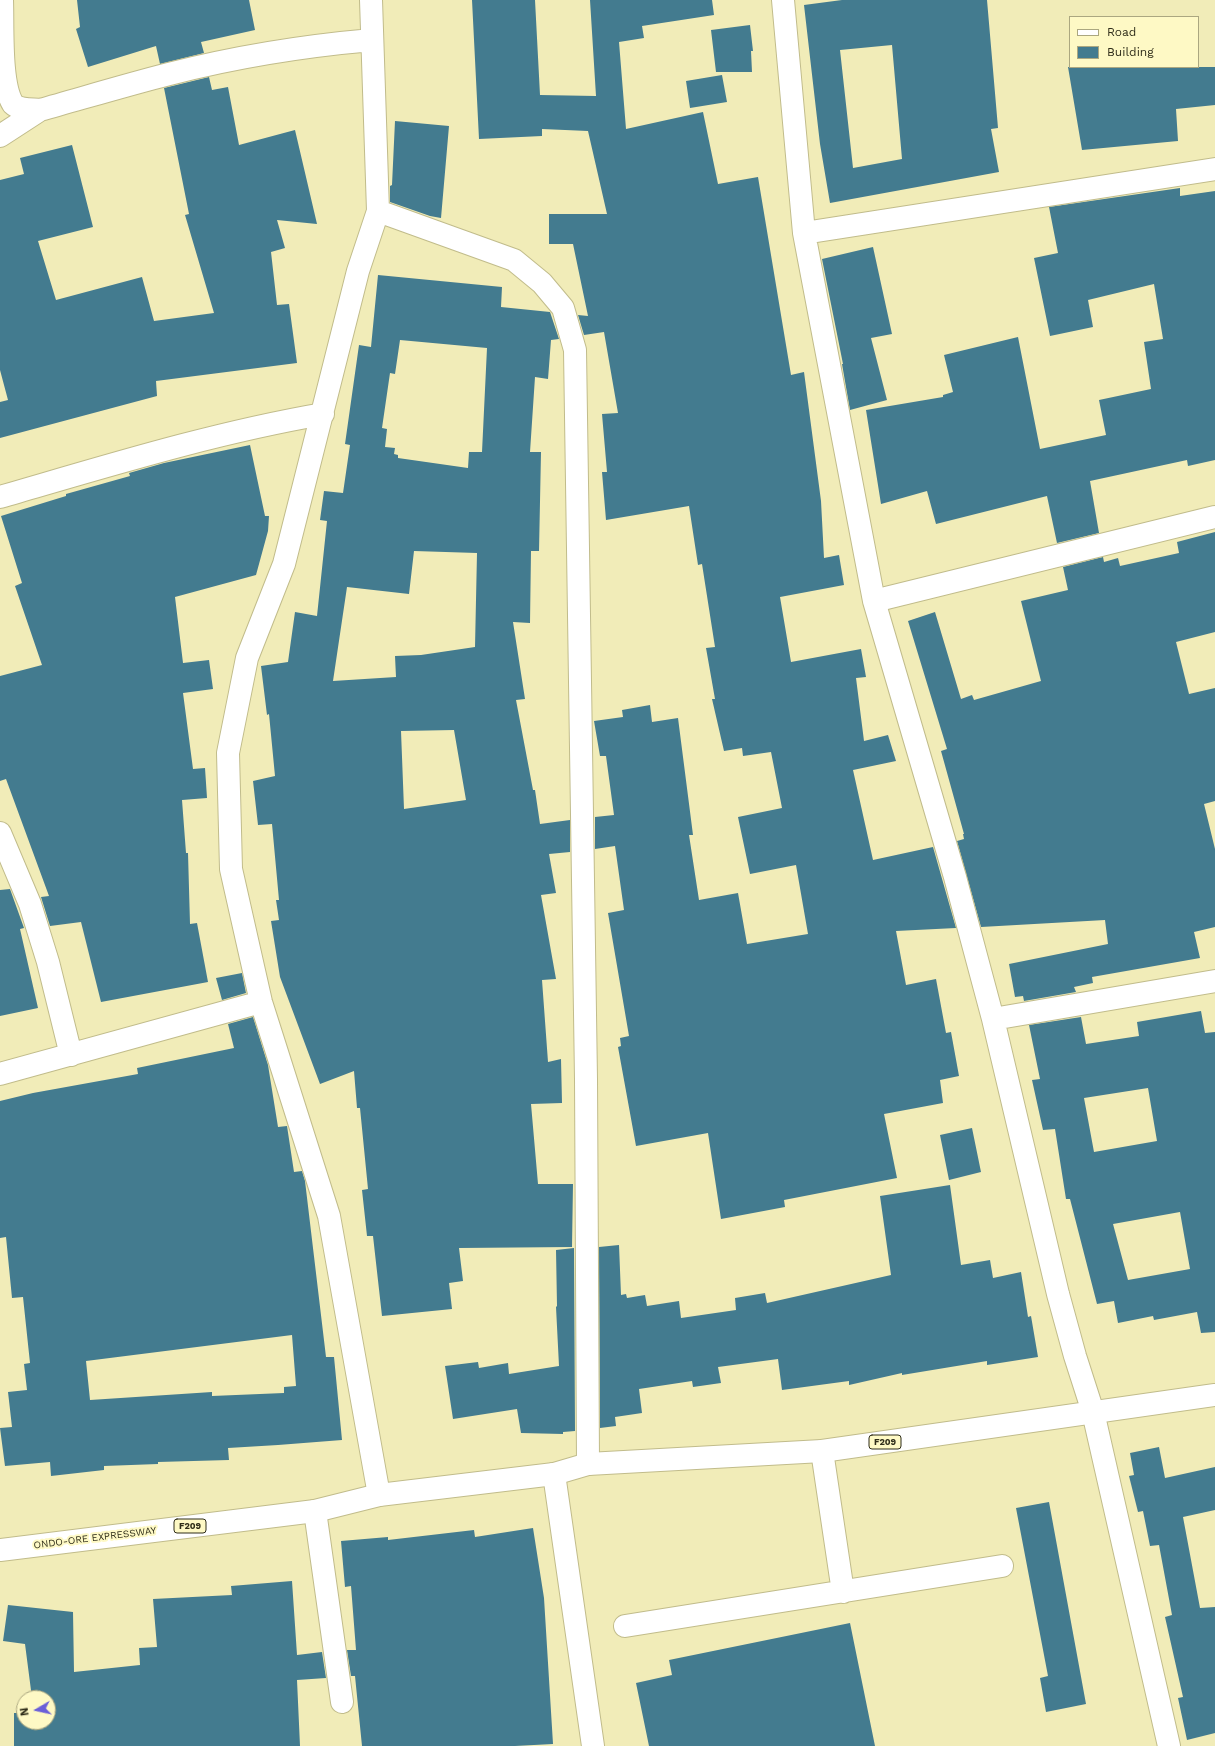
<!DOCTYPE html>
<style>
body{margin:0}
#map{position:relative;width:1215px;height:1746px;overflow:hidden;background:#f1ecb8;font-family:"Work Sans",sans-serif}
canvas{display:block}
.legend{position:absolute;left:1069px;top:16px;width:130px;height:52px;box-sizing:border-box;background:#fef9c5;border:1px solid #aba780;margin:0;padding:5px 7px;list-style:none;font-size:12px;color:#2f2d19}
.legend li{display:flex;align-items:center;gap:8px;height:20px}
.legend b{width:20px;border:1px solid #aba780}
.north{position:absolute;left:16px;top:1690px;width:40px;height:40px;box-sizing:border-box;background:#fef9c5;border:1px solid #aba780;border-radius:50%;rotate:261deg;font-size:11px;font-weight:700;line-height:16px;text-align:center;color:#2f2d19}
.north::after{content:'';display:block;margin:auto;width:14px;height:18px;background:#6a5fd8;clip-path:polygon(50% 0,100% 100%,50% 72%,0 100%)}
</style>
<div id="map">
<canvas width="1215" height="1746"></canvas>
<ul class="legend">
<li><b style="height:5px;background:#fff"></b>Road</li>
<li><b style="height:11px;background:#437b8f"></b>Building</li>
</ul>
<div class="north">N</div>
</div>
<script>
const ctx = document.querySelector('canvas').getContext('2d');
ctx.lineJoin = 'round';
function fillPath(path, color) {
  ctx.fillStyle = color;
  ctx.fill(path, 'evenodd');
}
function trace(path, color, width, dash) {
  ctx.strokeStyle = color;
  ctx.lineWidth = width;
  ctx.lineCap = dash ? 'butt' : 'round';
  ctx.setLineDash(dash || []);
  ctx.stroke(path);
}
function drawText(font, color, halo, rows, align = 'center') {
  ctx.font = font + ' "Work Sans",sans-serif';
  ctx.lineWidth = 4;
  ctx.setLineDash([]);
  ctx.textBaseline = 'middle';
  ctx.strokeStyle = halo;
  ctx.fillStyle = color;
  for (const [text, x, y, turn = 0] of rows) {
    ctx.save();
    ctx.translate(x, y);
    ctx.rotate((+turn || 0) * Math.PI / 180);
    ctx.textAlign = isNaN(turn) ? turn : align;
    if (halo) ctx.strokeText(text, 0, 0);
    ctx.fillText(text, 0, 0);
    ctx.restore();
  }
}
fillPath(new Path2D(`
 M77,0H249L255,30L201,42L204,53L160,64L156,46L88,67L76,29L80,27Z
 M472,0H535L540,95L596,96L590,0H712L714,15L642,26L644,38L619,42L626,129L703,112L718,184L758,177L791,375L804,372L821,501L824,558L839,555L844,585L780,597L791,662L861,649L866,677L856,678L864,741L888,735L896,761L853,770L873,860L933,847L956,928L896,931L906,985L936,979L946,1033L951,1032L959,1076L940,1080L943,1103L884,1114L897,1178L784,1200L785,1207L721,1219L708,1133L636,1146L618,1047L621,1046L620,1038L629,1036L608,913L624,910L615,846L595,849V817L614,815L606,756H600L594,721L623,717L622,710L650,705L652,722L678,718L693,835H689L699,900L738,893L747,944L808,934L796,865L750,874L738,817L782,808L771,752L743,756L742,748L724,751L712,699H715L706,648L715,647L702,564L698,565L689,506L606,520L602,472H607L602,414L618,413L604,332L584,335L578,315L588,316L573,244H549V214H607L588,131L542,129V136L479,139Z
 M842,0H987L998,128L991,129L999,172L830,203L820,144L804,5ZM892,45L902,159L853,168L840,50Z
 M750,25L753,51H751L752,72H716L711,30Z
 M1068,67H1215V105L1176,109L1178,141L1082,150Z
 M722,75L727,102L690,108L686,81Z
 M209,77L212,90L228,87L239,145L295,130L317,224L277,220L285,248L271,252L277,305L289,304L297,363L156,381L157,396L0,438V402L8,400L0,370V180L24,174L20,158L72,145L93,227L38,241L56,300L142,277L154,321L214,313L185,215L189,214L164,88Z
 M395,121L449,126L441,218L430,216L390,202V186L392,185Z
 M1180,188V196L1215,191V460L1188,466L1187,460L1090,481L1099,533L1057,543L1047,496L936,524L927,491L881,504L866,410L943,397V395L953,392L944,355L1018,337L1040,449L1106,435L1099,400L1151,389L1144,342L1163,339L1154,284L1088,300L1093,327L1050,336L1034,258L1058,253L1049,207Z
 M873,247L892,334L871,338L887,400L850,410L842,364H843L822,259Z
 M378,275L502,287L501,307L550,312L559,339L551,340L548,379L535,377L530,452H541L539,551H531L530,623L513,622L525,699L516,700L533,790H535L540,824L570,820V852L549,854L556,893L541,895L556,979L542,980L548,1062L561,1059L562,1103L531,1104L538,1184H573L572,1247L459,1248L463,1281L449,1283L452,1309L382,1316L373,1236H367L362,1190L368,1189L360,1108H357L354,1071L320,1084L280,977L271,921L279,920L276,900H279L272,824L258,825L253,781L275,776L269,714L267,715L261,666L288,662L295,612L317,616L327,521L320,520L324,491L343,493L350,445L345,444L359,345L371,347ZM400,340L487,348L482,452H469L468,468L398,458V455L394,454L395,448L385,447L387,429L382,428L390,373L395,374ZM414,551L477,553L475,647L421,655L395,656L396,677L333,681L347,587L409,594ZM454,730L466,800L404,809L401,731Z
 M250,445L265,516H269L268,531L256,575L175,597L183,663L209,660L213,689L183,693L193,769L205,768L207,798L182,800L186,853H188L190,924L197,923L208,982L101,1002L81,922L50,926L41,897L49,896L6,779L0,781V676L42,665L15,586L22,583L1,516L66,496V494L130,476L129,473L164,463Z
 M1215,532V632L1176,642L1189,694L1215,688V801L1204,804L1215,849V927L1194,932L1200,958L1092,977L1093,983L1074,987L1076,992L1024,1001L1023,996L1015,997L1009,964L1108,944L1105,920L981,927L957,841L964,839L963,834H964L941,751L947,749L908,621L935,612L961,699L972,695L974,700L1041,681L1021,601L1068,590L1063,567L1103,557L1104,562L1118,558L1120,566L1179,553L1177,542Z
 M10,889L24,928L20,929L38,1008L0,1016V890Z
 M242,973L246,993L222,1000L216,978Z
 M1201,1011L1205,1033L1215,1032V1332L1201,1333L1197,1312L1154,1320L1153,1316L1118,1323L1114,1301L1097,1304L1070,1199H1066L1055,1129L1043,1130L1032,1080L1040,1079L1029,1025L1081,1017L1086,1044L1139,1036L1137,1022ZM1148,1088L1157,1141L1094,1152L1084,1098ZM1180,1212L1190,1269L1128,1280L1113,1224Z
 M253,1017L268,1065L278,1127L287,1126L294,1172L302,1171L305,1181L326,1357H334L342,1440L278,1445L228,1448L229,1460L158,1462V1464L104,1466V1470L51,1476L50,1462L5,1466L0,1428L12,1427L8,1392L27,1390L24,1364L30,1363L23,1297L12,1298L6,1237L0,1238V1101L33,1093L138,1074L137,1068L234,1048L228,1024ZM292,1335L296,1386L284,1387V1393L212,1396V1392L90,1400L86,1361Z
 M972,1128L981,1172L949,1180L940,1135Z
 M950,1185L961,1265L990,1260L993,1278L1021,1272L1028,1317L1031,1316L1038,1357L987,1365V1361L902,1375V1373L849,1385V1381L782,1390L778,1359L718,1367L721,1383L693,1387L692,1381L639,1389L642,1413L615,1417L616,1426L600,1428L599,1247L619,1245L621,1295L626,1294L627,1298L645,1295L647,1306L679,1301L681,1318L736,1310L735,1298L765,1293L767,1303L891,1275L880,1196Z
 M574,1248L575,1431L563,1432V1434L521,1433L517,1409L453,1419L445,1366L478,1362L479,1368L508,1363L509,1374L559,1366L556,1307L557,1306L556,1250Z
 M1159,1447L1165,1478L1215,1467V1510L1183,1517L1200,1608L1215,1607V1733L1187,1740L1178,1698L1183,1697L1165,1617L1172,1615L1159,1545L1150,1546L1143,1511L1138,1512L1129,1476L1134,1475L1130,1453Z
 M1049,1502L1086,1704L1046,1712L1040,1678L1048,1676L1016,1508Z
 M533,1528L544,1598L553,1744L515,1746H362L355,1676H351L347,1650H356L351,1586L345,1587L341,1541L388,1537V1540L474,1530L475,1537Z
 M292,1581L297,1655L322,1652L326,1678L297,1680L300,1746H14V1713H24V1722H48V1698H32L25,1644L3,1641L8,1605L73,1612L74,1672L140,1665L139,1648L157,1647L153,1599L232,1595L231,1586Z
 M850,1623L875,1746H649L636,1683L672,1675L669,1660Z`), '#437b8f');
const minor = new Path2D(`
 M2,0C3,27 0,84 13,104C19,110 32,109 40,110C83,98 126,85 169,74C235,57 303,46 372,40
 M371,0L378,211L358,271L284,564L247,658L228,753L231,869L261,1002L329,1216L379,1495
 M783,0L804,233L874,601L955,877L993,1019L1058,1294L1075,1356L1093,1412L1169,1746
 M0,136L40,110
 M378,211L514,260L542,283L563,308L575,350L586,1079L588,1464
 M804,233L1215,169
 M0,497C107,466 213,433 323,414
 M874,601L1215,517
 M0,833L30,904L48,962L71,1055
 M993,1019L1215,981
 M0,1074L261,1002
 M822,1451L843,1592
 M554,1474L593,1746
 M315,1511L342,1702
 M625,1626L1002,1566`);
const major = new Path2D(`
 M0,1550L315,1511L379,1495L554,1474L588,1464L822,1451L1215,1395`);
trace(minor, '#c1bc8b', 24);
trace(major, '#c1bc8b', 24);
trace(minor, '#fff', 22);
trace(major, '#fff', 22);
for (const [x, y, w] of [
 [885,1442,32],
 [190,1526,32]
]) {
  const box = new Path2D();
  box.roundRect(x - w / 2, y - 7, w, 14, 3);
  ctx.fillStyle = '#fef9c5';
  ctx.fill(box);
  trace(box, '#2f2d19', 1);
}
drawText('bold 9px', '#2f2d19', null, [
 ["F209",885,1442],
 ["F209",190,1526]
]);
drawText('10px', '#2f2d19', '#fef9c5', [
 ["ONDO-ORE EXPRESSWAY",95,1538,-7]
]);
</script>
